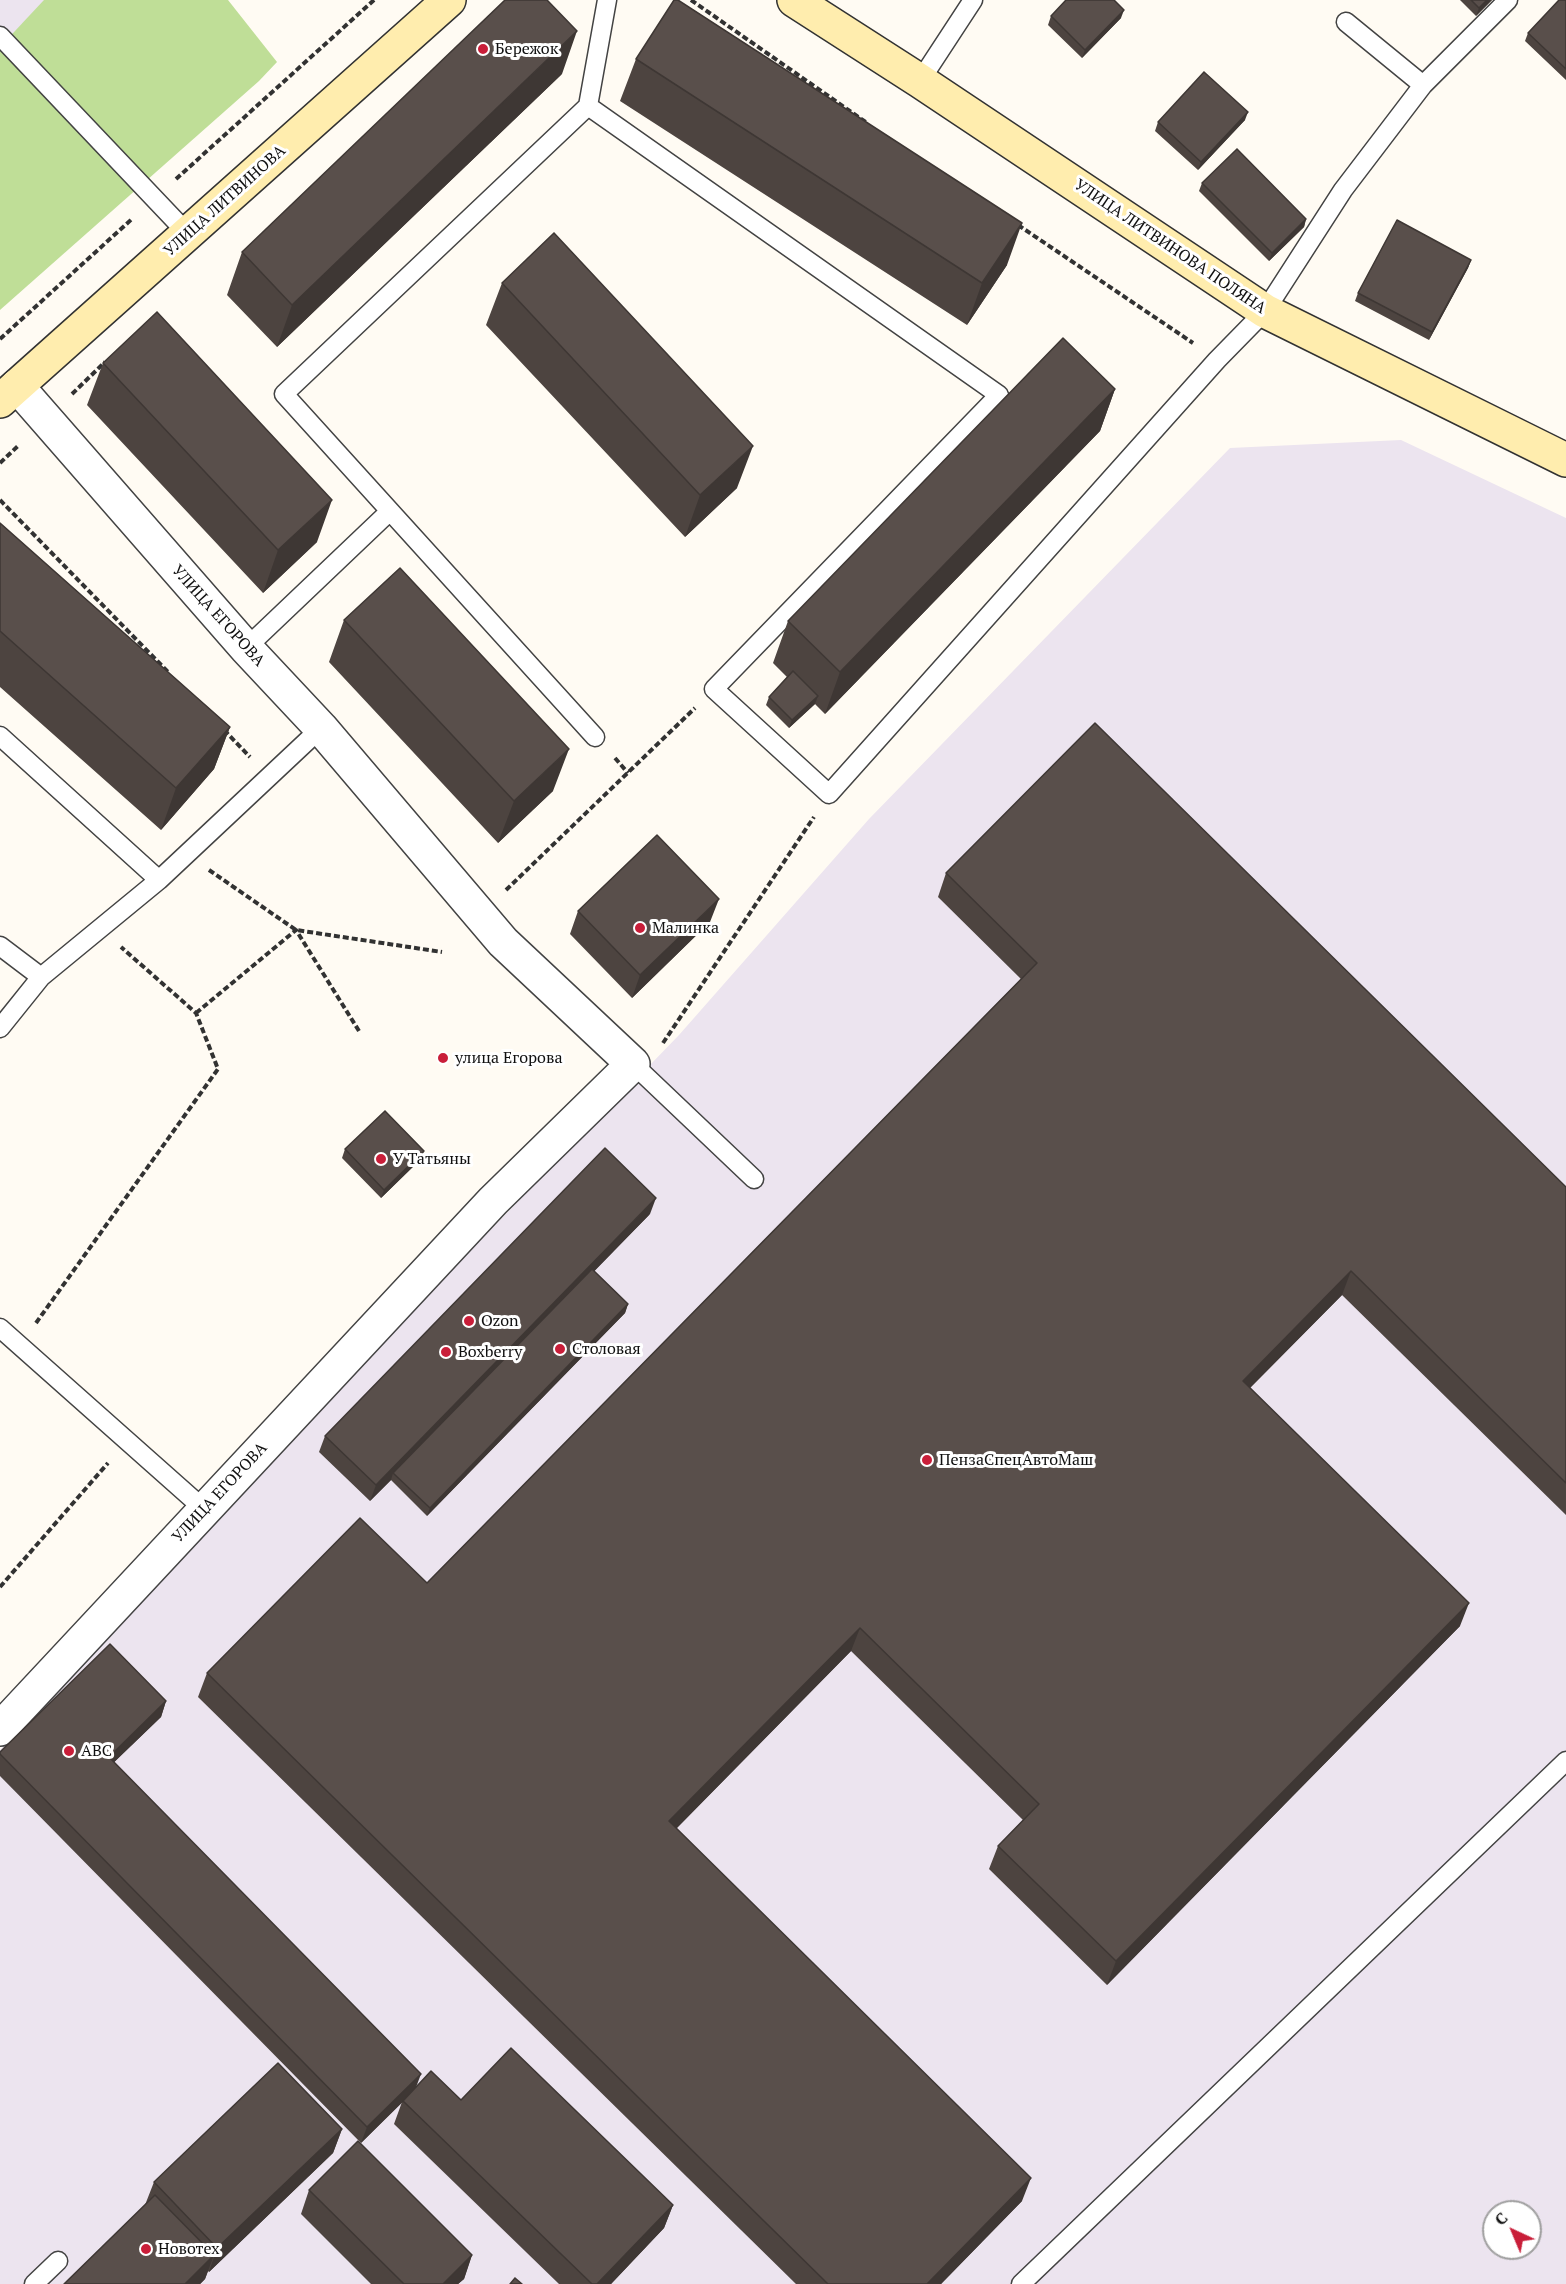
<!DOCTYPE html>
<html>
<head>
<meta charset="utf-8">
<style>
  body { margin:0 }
  #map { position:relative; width:1566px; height:2284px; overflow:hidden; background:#fffbf3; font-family:"PT Serif",serif }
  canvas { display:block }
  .north { position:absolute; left:1482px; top:2200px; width:60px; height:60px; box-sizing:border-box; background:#fff; border:2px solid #9f9f9f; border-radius:50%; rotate:316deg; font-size:16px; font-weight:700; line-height:24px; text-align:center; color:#101010 }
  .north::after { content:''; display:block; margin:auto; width:21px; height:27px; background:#c91e39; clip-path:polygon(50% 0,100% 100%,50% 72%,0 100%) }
</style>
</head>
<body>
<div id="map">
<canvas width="1566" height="2284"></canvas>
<div class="north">С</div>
</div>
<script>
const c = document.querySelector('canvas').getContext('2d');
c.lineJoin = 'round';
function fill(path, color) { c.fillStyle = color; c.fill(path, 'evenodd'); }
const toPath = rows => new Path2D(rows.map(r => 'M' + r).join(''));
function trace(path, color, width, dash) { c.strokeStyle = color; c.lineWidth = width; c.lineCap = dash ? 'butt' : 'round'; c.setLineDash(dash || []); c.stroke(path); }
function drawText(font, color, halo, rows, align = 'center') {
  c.font = font + ' "PT Serif",serif'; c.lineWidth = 6; c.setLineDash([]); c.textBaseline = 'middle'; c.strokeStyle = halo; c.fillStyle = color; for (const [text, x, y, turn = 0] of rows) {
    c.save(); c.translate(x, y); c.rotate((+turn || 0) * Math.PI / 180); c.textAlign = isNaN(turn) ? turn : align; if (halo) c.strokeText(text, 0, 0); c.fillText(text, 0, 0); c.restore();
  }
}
fill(toPath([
  [0,0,53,0,0,57],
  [1401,440,1566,518,1566,2284,0,2284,0,1750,228,1501,679,1035,869,819,1230,448],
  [1494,2212,1530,2212,1530,2248,1494,2248]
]), '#ece4ef');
fill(toPath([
  [44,0,228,0,277,62,259,81,0,310,0,47]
]), '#bfde97');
const service = toPath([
  [1346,22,1423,85],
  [0,36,188,234],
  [920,81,973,0],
  [588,106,999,395,714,689,829,794,1217,360,1265,311,1343,190,1423,85,1508,0],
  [390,511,595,737],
  [246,648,390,511,284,394,588,106,607,0],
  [0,736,159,880,41,977,0,946],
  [159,880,321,728],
  [0,1028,41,977],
  [633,1064,754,1179],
  [0,1328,205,1510],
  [34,2284,58,2261],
  [1021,2284,1566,1761]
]);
const minor = toPath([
  [0,1729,493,1201,633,1064,503,942,321,728,246,648,17,386]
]);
const secondary = toPath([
  [794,0,920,81,1265,311,1566,460],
  [0,401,449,0]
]);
trace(service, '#434343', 21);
trace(minor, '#434343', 36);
trace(secondary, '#323232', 36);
trace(toPath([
  [691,0,867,123],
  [176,179,374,0],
  [1018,225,1193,343],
  [0,339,133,218],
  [72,394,105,362],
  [0,463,19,445],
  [0,500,169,673],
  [224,730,250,757],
  [615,758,628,773],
  [209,870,296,930,442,952],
  [506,890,695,708],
  [196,1013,296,930,359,1031],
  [663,1043,814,817],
  [36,1323,218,1069,196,1013,121,947],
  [0,1587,108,1463]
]), '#323232', 4, [6, 3]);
trace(service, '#fff', 18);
trace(minor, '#fff', 33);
trace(secondary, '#ffedae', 33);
fill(toPath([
  [1460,0,1492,0,1476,16],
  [1566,0,1566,80,1525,41,1528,33],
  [1051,16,1121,18,1082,58,1048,25],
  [636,59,1007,265,967,325,620,101],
  [562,74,277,347,227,295,242,252],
  [1245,120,1198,170,1155,131,1158,122],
  [1202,183,1306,219,1304,227,1269,261,1199,191],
  [1471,260,1468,268,1429,340,1355,301,1358,293],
  [502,283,737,488,685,537,486,325],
  [103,363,317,542,263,593,87,405],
  [1115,389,1100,431,825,714,815,704,789,728,766,705,769,697,787,677,773,663,788,621],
  [0,523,230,727,214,769,161,830,0,687],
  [344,620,553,791,498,843,329,662],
  [946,873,1566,1187,1566,1515,1342,1295,1250,1388,1460,1626,1107,1985,989,1869,998,1846,1023,1820,851,1651,676,1829,1022,2201,941,2284,796,2284,198,1697,207,1673,427,1583,1021,979,938,897],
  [578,911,710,922,632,998,570,934],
  [345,1149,421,1159,381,1198,342,1158],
  [650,1214,594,1271,628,1304,625,1313,427,1516,391,1480,370,1501,319,1452,325,1436],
  [166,1701,161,1717,114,1762,416,2087,461,2100,673,2205,664,2228,611,2284,559,2284,394,2124,402,2102,361,2143,0,1776,0,1752],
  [342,2129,333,2153,209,2272,208,2271,205,2279,200,2284,64,2284,145,2205,154,2182],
  [309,2190,472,2255,464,2279,458,2284,371,2284,301,2214]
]), '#4d4440');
fill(toPath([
  [1487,0,1492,0,1476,16,1479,8],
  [1124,10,1121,18,1082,58,1085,50],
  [577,31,562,74,277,347,292,305],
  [1248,112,1245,120,1198,170,1201,162],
  [1306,219,1304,227,1269,261,1272,253],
  [1022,223,1007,265,967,325,982,283],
  [1471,260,1468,268,1429,340,1432,332],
  [1115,389,1100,431,825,714,840,672],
  [753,446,737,488,685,537,700,495],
  [332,500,317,542,263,593,278,550],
  [818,696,815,704,789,728,792,720],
  [230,727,214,769,161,830,176,788],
  [569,749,553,791,498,843,514,801],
  [719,899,710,922,632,998,640,975],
  [424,1151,421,1159,381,1198,384,1190],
  [656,1198,650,1214,396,1475,393,1473,391,1480,370,1501,376,1485],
  [1351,1271,1342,1295,1234,1404,1243,1381],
  [628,1304,625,1313,427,1516,430,1508],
  [1469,1603,1460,1626,1107,1985,1116,1961],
  [860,1628,851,1651,660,1845,669,1821],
  [166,1701,161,1717,103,1773,109,1757],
  [421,2074,415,2090,361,2143,367,2127],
  [342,2129,333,2153,209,2272,217,2248],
  [1031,2178,1022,2201,941,2284,927,2284],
  [673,2205,664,2228,611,2284,597,2284],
  [214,2255,205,2279,200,2284,185,2284],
  [472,2255,464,2279,458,2284,443,2284]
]), '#3e3734');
const building = toPath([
  [505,0,547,0,577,31,292,305,242,252,505,0],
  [674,0,678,0,1022,223,982,283,636,59,674,0],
  [1066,0,1114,0,1124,10,1085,50,1051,16,1066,0],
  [1471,0,1487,0,1479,8,1471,0],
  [1559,0,1566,0,1566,69,1528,33,1559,0],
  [1204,72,1248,112,1201,162,1158,122,1204,72],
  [1237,149,1306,219,1272,253,1202,183,1237,149],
  [1397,220,1471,260,1432,332,1358,293,1397,220],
  [554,233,753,446,700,495,502,283,554,233],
  [157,312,332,500,278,550,103,363,157,312],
  [1063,338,1115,389,840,672,788,621,1063,338],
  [0,523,230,727,176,788,0,631,0,523],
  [400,568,569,749,514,801,344,620,400,568],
  [793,671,818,696,792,720,769,697,793,671],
  [1095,723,1566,1187,1566,1483,1351,1271,1243,1381,1469,1603,1116,1961,998,1846,1039,1804,860,1628,669,1821,1031,2178,927,2284,828,2284,207,1673,360,1518,427,1583,1037,963,946,873,1095,723],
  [657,835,719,899,640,975,578,911,657,835],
  [385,1111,424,1151,384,1190,345,1149,385,1111],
  [605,1148,656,1198,376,1485,325,1436,605,1148],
  [592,1269,628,1304,430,1508,393,1473,592,1269],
  [110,1644,166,1701,109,1757,421,2074,367,2127,0,1754,0,1752,110,1644],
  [511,2048,673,2205,597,2284,592,2284,403,2101,431,2071,461,2100,511,2048],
  [278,2063,342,2129,217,2248,154,2182,278,2063],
  [358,2141,472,2255,443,2284,404,2284,309,2190,358,2141],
  [155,2195,214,2255,185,2284,64,2284,155,2195],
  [515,2278,522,2284,510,2284,515,2278]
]);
fill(building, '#594f4b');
trace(building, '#3e3734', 1.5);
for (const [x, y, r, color] of [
  [483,49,6,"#c91e39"],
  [640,928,6,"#c91e39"],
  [443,1058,6,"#c91e39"],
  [381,1159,6,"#c91e39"],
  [469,1321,6,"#c91e39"],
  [560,1349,6,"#c91e39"],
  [446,1352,6,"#c91e39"],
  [927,1460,6,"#c91e39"],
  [69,1751,6,"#c91e39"],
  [146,2249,6,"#c91e39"]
]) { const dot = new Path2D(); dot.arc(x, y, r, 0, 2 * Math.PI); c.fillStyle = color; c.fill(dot); trace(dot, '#fff', 2); }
drawText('16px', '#101010', '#fff', [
  ["Бережок",495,49],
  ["Малинка",652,928],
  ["улица Егорова",455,1058],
  ["У Татьяны",393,1159],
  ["Ozon",481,1321],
  ["Столовая",572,1349],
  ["Boxberry",458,1352],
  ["ПензаСпецАвтоМаш",939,1460],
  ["ABC",81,1751],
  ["Новотех",158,2249]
], 'left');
drawText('16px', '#101010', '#fff', [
  ["УЛИЦА ЛИТВИНОВА",225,201,-42],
  ["УЛИЦА ЛИТВИНОВА ПОЛЯНА",1170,247,34],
  ["УЛИЦА ЕГОРОВА",218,616,48],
  ["УЛИЦА ЕГОРОВА",220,1493,-47]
]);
</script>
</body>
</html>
